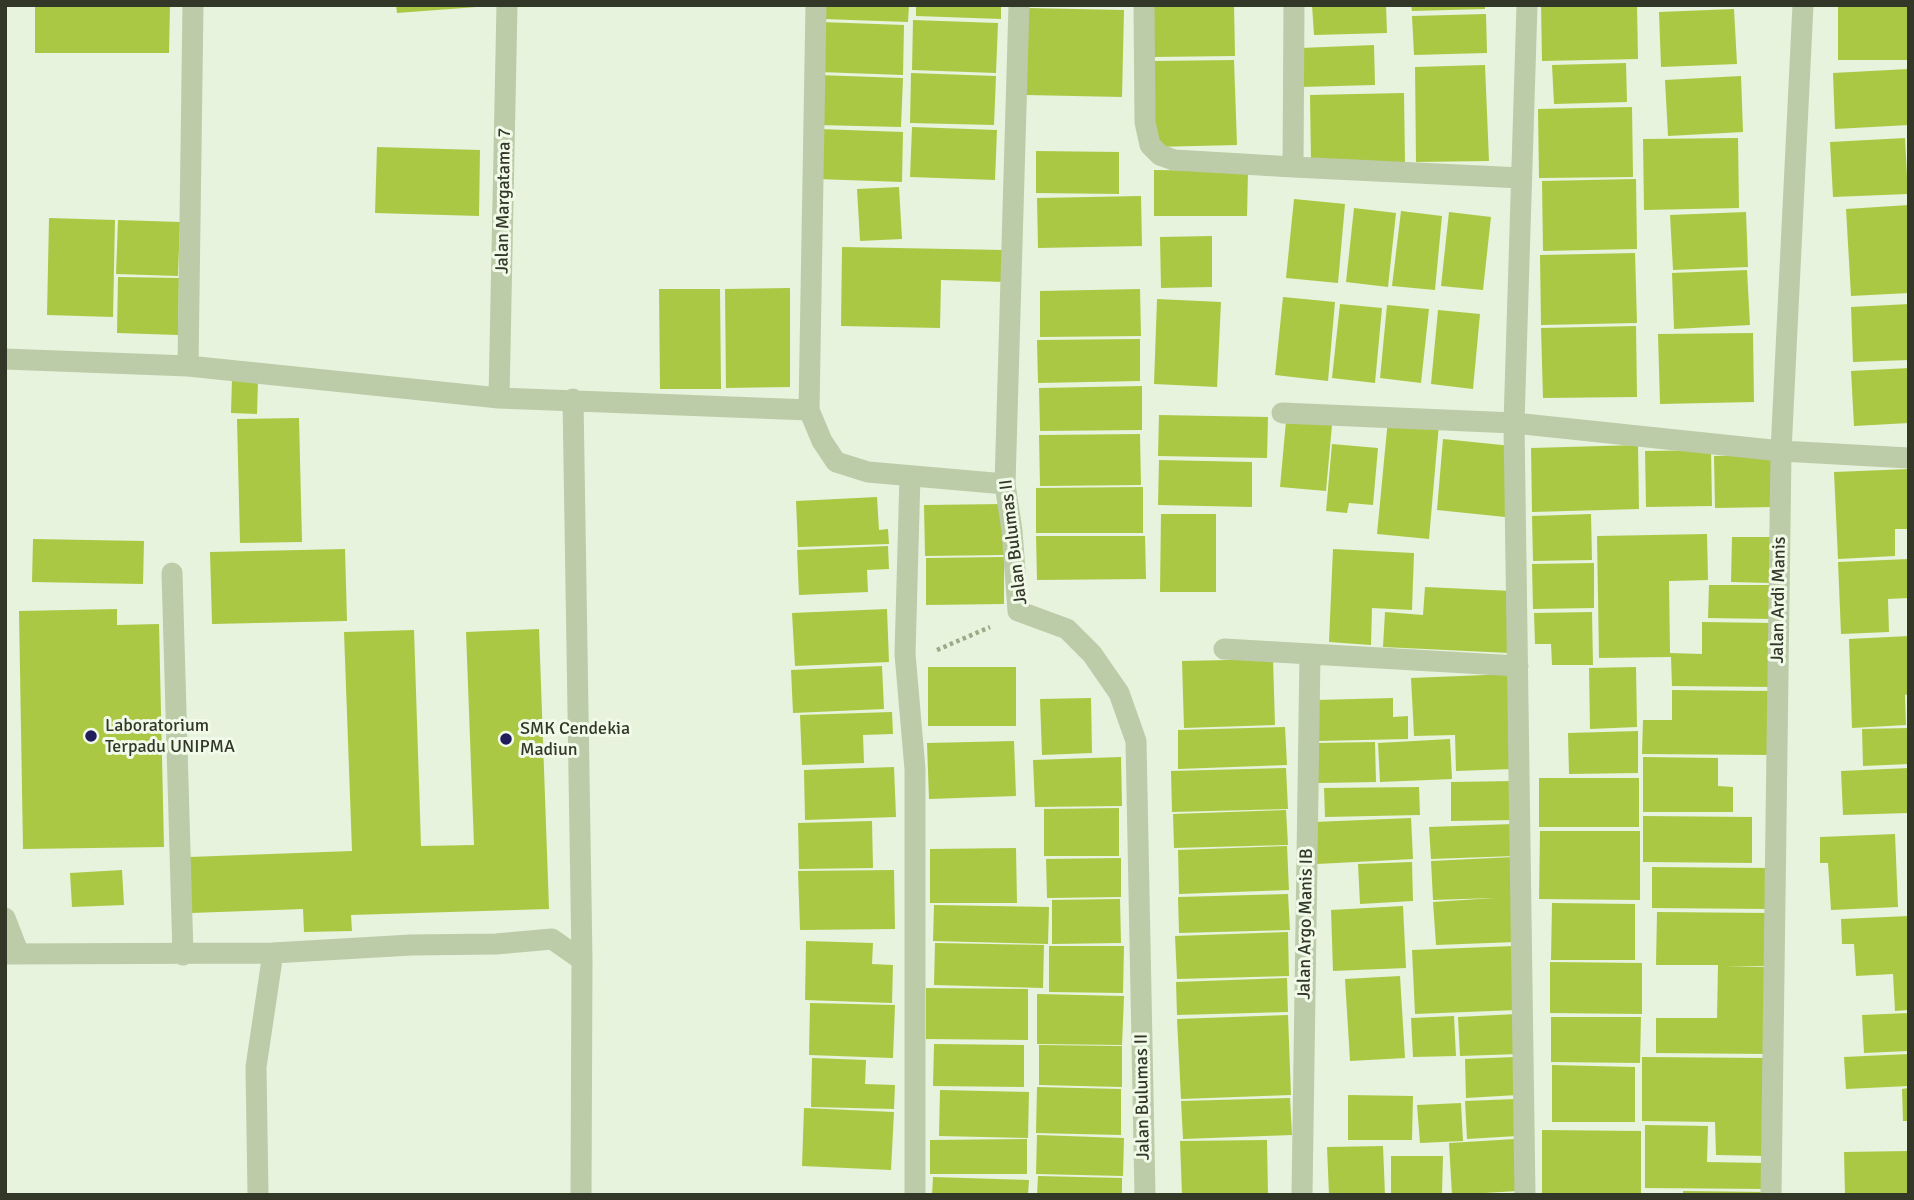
<!DOCTYPE html>
<html>
<head>
<meta charset="utf-8">
<style>
  body { margin:0 }
  #map { position:relative; width:1914px; height:1200px; overflow:hidden; background:#e7f3dc; font-family:Signika,sans-serif }
  canvas { display:block }
  .frame { position:absolute; inset:0; border:7px solid #333728; pointer-events:none }
</style>
</head>
<body>
<div id="map">
<canvas width="1914" height="1200"></canvas>
<div class="frame"></div>
</div>
<script>
const c = document.querySelector('canvas').getContext('2d');
c.lineJoin = 'round';
function fill(path, color) { c.fillStyle = color; c.fill(path, 'evenodd'); }
const toPath = rows => new Path2D(rows.map(r => 'M' + r).join(''));
function trace(path, color, width, dash) { c.strokeStyle = color; c.lineWidth = width; c.lineCap = dash ? 'butt' : 'round'; c.setLineDash(dash || []); c.stroke(path); }
function drawText(font, color, halo, rows, align = 'center') {
  c.font = font + ' Signika,sans-serif'; c.lineWidth = 6; c.setLineDash([]); c.textBaseline = 'middle'; c.strokeStyle = halo; c.fillStyle = color; for (const [text, x, y, turn = 0] of rows) {
    c.save(); c.translate(x, y); c.rotate((+turn || 0) * Math.PI / 180); c.textAlign = isNaN(turn) ? turn : align; if (halo) c.strokeText(text, 0, 0); c.fillText(text, 0, 0); c.restore();
  }
}
fill(toPath([
  [35,5,170,5,169,53,35,53],
  [396,5,476,5,477,7,397,13],
  [824,5,909,5,908,22,823,19],
  [916,5,1001,5,1001,19,916,16],
  [1152,5,1234,5,1235,56,1153,57],
  [1312,5,1386,5,1387,33,1314,35],
  [1411,5,1485,5,1485,9,1412,11],
  [1541,5,1637,5,1638,59,1542,61],
  [1838,5,1909,5,1909,60,1838,60],
  [1027,8,1124,10,1122,97,1026,95],
  [1734,9,1737,64,1661,67,1659,12],
  [1486,14,1487,53,1414,55,1412,16],
  [913,20,998,23,996,73,912,70],
  [820,22,904,25,903,75,819,72],
  [1374,45,1375,85,1301,87,1300,48],
  [1234,60,1237,145,1155,147,1153,61],
  [1626,63,1627,102,1554,104,1552,65],
  [1485,65,1489,161,1416,162,1415,67],
  [1908,69,1909,125,1835,129,1833,73],
  [911,73,996,76,994,125,910,123],
  [818,75,903,78,901,127,817,125],
  [1741,76,1743,132,1668,136,1665,80],
  [1404,93,1405,163,1311,164,1310,95],
  [1632,107,1633,177,1539,178,1538,109],
  [912,127,997,130,995,180,910,177],
  [819,129,903,132,902,182,817,179],
  [1738,138,1739,208,1644,210,1643,139],
  [1905,138,1908,194,1833,197,1830,142],
  [377,147,480,150,479,216,375,213],
  [1036,151,1119,152,1119,194,1036,193],
  [1154,170,1248,171,1247,216,1154,216],
  [1636,179,1637,249,1543,251,1542,181],
  [899,187,902,239,860,241,857,189],
  [1141,196,1142,246,1038,248,1037,198],
  [1294,199,1345,204,1338,283,1286,278],
  [1909,205,1909,293,1851,296,1846,209],
  [1354,208,1396,213,1388,287,1346,282],
  [1401,211,1442,216,1435,290,1392,286],
  [1449,212,1491,217,1483,290,1441,286],
  [1746,212,1748,267,1673,270,1670,215],
  [49,218,115,220,113,317,47,315],
  [118,220,180,222,178,276,116,274],
  [1212,236,1212,287,1161,288,1160,237],
  [842,247,1005,250,1004,282,941,280,940,328,841,326],
  [1635,253,1637,323,1541,325,1540,255],
  [1747,270,1750,325,1674,329,1672,273],
  [118,277,179,278,178,335,117,333],
  [790,288,790,387,726,388,725,289],
  [659,289,720,289,721,389,660,389],
  [1140,289,1141,336,1040,337,1040,291],
  [1283,297,1335,302,1328,381,1275,375],
  [1157,299,1221,302,1217,387,1154,384],
  [1340,304,1382,308,1375,383,1332,378],
  [1909,304,1909,360,1853,362,1851,307],
  [1387,305,1429,309,1421,383,1380,378],
  [1438,310,1480,314,1473,389,1431,384],
  [1636,326,1637,397,1543,398,1541,328],
  [1753,333,1754,402,1660,404,1658,334],
  [1140,339,1140,381,1038,383,1037,340],
  [1909,368,1909,423,1854,426,1851,371],
  [232,379,258,380,257,414,231,413],
  [1142,386,1142,430,1040,431,1039,388],
  [1159,415,1268,417,1267,458,1158,456],
  [299,418,302,542,240,543,237,419],
  [1388,419,1439,424,1429,539,1377,534],
  [1286,421,1332,425,1326,491,1280,487],
  [1140,434,1141,485,1040,486,1039,435],
  [1443,439,1512,446,1505,517,1437,510],
  [1332,444,1378,448,1373,505,1349,503,1347,513,1326,511],
  [1638,445,1639,509,1532,512,1531,448],
  [1711,450,1712,506,1646,507,1645,451],
  [1774,455,1775,507,1715,508,1714,456],
  [1159,460,1252,462,1252,507,1158,505],
  [1909,469,1909,529,1895,529,1895,556,1838,559,1834,472],
  [1143,487,1143,533,1036,533,1036,488],
  [877,497,879,530,888,529,889,544,798,547,796,501],
  [1004,504,1004,555,925,556,924,505],
  [1161,514,1216,514,1216,592,1160,592],
  [1591,514,1592,560,1533,561,1532,516],
  [1707,534,1708,580,1669,581,1670,653,1702,654,1702,622,1773,623,1773,687,1672,686,1671,657,1599,658,1597,536],
  [1036,536,1145,536,1146,579,1037,580],
  [1732,537,1772,537,1771,583,1731,582],
  [33,539,144,541,143,584,32,582],
  [888,546,889,569,867,570,868,592,799,595,797,550],
  [345,549,347,621,212,624,210,552],
  [1333,549,1414,553,1412,610,1372,608,1371,645,1329,642],
  [1004,557,1004,604,926,605,926,558],
  [1909,559,1909,598,1888,599,1889,632,1841,634,1838,562],
  [1594,563,1594,608,1533,609,1532,564],
  [1709,585,1773,585,1772,619,1708,618],
  [1425,587,1512,591,1509,653,1383,647,1385,612,1423,615],
  [117,609,117,625,159,624,164,847,23,849,19,611],
  [887,609,889,662,795,666,792,613],
  [1592,612,1593,665,1552,665,1551,644,1535,644,1534,613],
  [539,629,549,909,351,915,352,931,304,932,303,909,191,913,189,857,352,851,344,632,414,630,421,846,474,845,466,632],
  [1909,636,1909,694,1905,695,1906,725,1852,728,1849,639],
  [1273,659,1275,725,1184,728,1182,661],
  [882,666,884,709,793,713,791,670],
  [928,667,1016,667,1016,726,928,726],
  [1636,667,1637,727,1590,729,1589,668],
  [1509,674,1513,769,1456,771,1455,735,1414,736,1411,678],
  [1672,690,1771,691,1771,755,1642,754,1643,720,1672,720],
  [1091,698,1092,753,1042,755,1040,699],
  [1393,698,1393,717,1408,716,1408,739,1318,741,1316,700],
  [892,712,893,734,863,735,864,763,802,765,800,715],
  [1285,727,1287,765,1178,769,1178,730],
  [1909,728,1909,764,1863,766,1862,729],
  [1638,731,1638,773,1569,774,1568,733],
  [1450,739,1452,779,1380,782,1378,743],
  [1014,741,1016,796,929,799,927,743],
  [1375,742,1376,782,1318,783,1317,743],
  [1121,757,1122,806,1035,807,1033,760],
  [1643,757,1718,758,1718,786,1733,787,1733,812,1643,812],
  [894,767,896,817,805,820,804,770],
  [1286,768,1288,809,1172,812,1171,771],
  [1909,768,1909,813,1843,815,1841,771],
  [1539,778,1639,778,1639,827,1539,827],
  [1515,781,1515,820,1451,821,1451,782],
  [1419,787,1420,815,1325,817,1324,788],
  [1119,808,1119,856,1044,856,1044,809],
  [1286,810,1288,845,1174,848,1173,814],
  [1643,816,1752,817,1752,863,1643,862],
  [1411,818,1413,859,1317,864,1314,822],
  [872,821,873,868,799,869,798,823],
  [1513,824,1515,856,1431,859,1429,827],
  [1540,831,1640,831,1640,900,1539,899],
  [1895,834,1898,907,1831,910,1828,863,1820,863,1820,837],
  [1287,846,1289,890,1179,894,1178,850],
  [1016,848,1017,903,930,903,930,849],
  [1513,857,1516,942,1436,945,1433,902,1494,898,1433,900,1431,861],
  [1121,858,1121,897,1047,898,1046,859],
  [1412,862,1413,901,1360,904,1358,864],
  [1652,867,1769,868,1769,909,1652,908],
  [122,870,124,905,72,907,70,873],
  [894,870,895,929,800,930,798,871],
  [1288,894,1290,930,1179,933,1178,897],
  [1120,899,1121,943,1052,944,1052,900],
  [1552,903,1635,904,1635,960,1551,960],
  [934,905,1049,907,1048,944,933,941],
  [1403,906,1406,968,1333,971,1331,910],
  [1657,912,1770,913,1770,966,1724,966,1767,967,1767,1054,1656,1053,1656,1018,1717,1018,1718,965,1656,965],
  [1909,916,1909,1010,1895,1011,1893,974,1856,976,1854,944,1842,944,1841,919],
  [1288,932,1289,976,1177,979,1175,936],
  [806,941,873,943,872,964,893,965,892,1003,805,1000],
  [935,943,1044,945,1043,988,934,985],
  [1049,946,1124,946,1123,993,1049,992],
  [1514,946,1517,1010,1415,1014,1412,950],
  [1550,962,1642,963,1642,1014,1550,1013],
  [1400,976,1405,1058,1350,1061,1345,979],
  [1287,978,1288,1012,1177,1015,1176,982],
  [926,988,1028,989,1028,1040,926,1039],
  [1037,994,1124,996,1122,1045,1037,1044],
  [810,1003,895,1005,893,1058,809,1055],
  [1909,1013,1909,1051,1864,1053,1862,1015],
  [1517,1014,1519,1054,1460,1056,1458,1017],
  [1288,1015,1291,1095,1181,1099,1177,1019],
  [1454,1016,1456,1056,1413,1057,1411,1018],
  [1551,1017,1641,1017,1640,1063,1551,1062],
  [934,1044,1024,1045,1024,1087,933,1086],
  [1039,1045,1122,1046,1122,1087,1039,1085],
  [1909,1054,1909,1086,1846,1089,1844,1057],
  [1515,1057,1517,1095,1466,1098,1465,1059],
  [1642,1057,1767,1058,1767,1156,1716,1155,1715,1122,1642,1121],
  [812,1058,866,1060,865,1084,895,1085,894,1109,811,1107],
  [1552,1065,1635,1067,1635,1122,1552,1122],
  [1037,1087,1121,1089,1121,1135,1036,1133],
  [1909,1088,1909,1121,1903,1121,1902,1089],
  [940,1090,1029,1092,1028,1138,939,1136],
  [1348,1095,1413,1096,1412,1140,1348,1140],
  [1290,1098,1292,1135,1183,1139,1181,1101],
  [1516,1099,1517,1136,1467,1139,1465,1101],
  [1461,1103,1463,1141,1420,1143,1417,1105],
  [804,1108,894,1112,891,1170,802,1166],
  [1645,1125,1708,1126,1707,1162,1765,1163,1765,1189,1645,1188],
  [1542,1130,1641,1131,1641,1195,1542,1195],
  [1037,1135,1124,1138,1123,1176,1036,1174],
  [1027,1139,1027,1174,930,1174,930,1140],
  [1515,1139,1518,1191,1452,1195,1449,1143],
  [1267,1140,1268,1195,1182,1195,1180,1141],
  [1383,1146,1385,1195,1329,1195,1327,1147],
  [1909,1151,1909,1195,1845,1195,1844,1152],
  [1391,1156,1443,1156,1442,1195,1391,1195],
  [1038,1176,1122,1178,1122,1195,1037,1195],
  [933,1177,1029,1180,1028,1195,932,1195],
  [1683,1191,1766,1192,1765,1195,1683,1195]
]), '#abc845');
trace(toPath([
  [937,650,990,627]
]), '#9caa87', 4.5, [3.5, 3.5]);
trace(toPath([
  [816,5,809,410,822,441,836,462,868,472,1005,484],
  [1019,5,1005,484,1012,531,1018,611,1067,629,1092,654,1119,693,1136,741,1145,1195],
  [1144,5,1145,122,1150,145,1160,155,1174,160,1293,167,1521,178],
  [1293,167,1294,5],
  [5,359,188,366,499,398,809,410],
  [188,366,193,5],
  [499,398,507,5],
  [573,399,582,960,581,1195],
  [1282,413,1514,423,1781,451,1909,458],
  [910,476,905,654,915,769,915,1195],
  [172,573,183,955],
  [1224,649,1518,666],
  [5,918,19,954],
  [5,954,273,953],
  [258,1195,256,1067,273,953,411,945,496,944,552,939,582,960],
  [1302,1195,1310,654],
  [1525,1195,1514,423,1527,5],
  [1771,1195,1781,451,1803,5]
]), '#bccba8', 21);
for (const [x, y, r, color] of [
  [91,736,7,"#201d5a"],
  [506,739,7,"#201d5a"]
]) { const dot = new Path2D(); dot.arc(x, y, r, 0, 2 * Math.PI); c.fillStyle = color; c.fill(dot); trace(dot, '#f1fae9', 2.5); }
drawText('18px', '#333728', '#f1fae9', [
  ["Jalan Margatama 7",504,201,-89],
  ["Jalan Bulumas II",1014,542,-97],
  ["Jalan Ardi Manis",1779,600,-89],
  ["Jalan Argo Manis IB",1306,924,-89],
  ["Jalan Bulumas II",1143,1097,-91]
]);
drawText('18px', '#333728', '#f1fae9', [
  ["Laboratorium",105,726],
  ["Terpadu UNIPMA",105,747],
  ["SMK Cendekia",520,729],
  ["Madiun",520,750]
], 'left');
</script>
</body>
</html>
